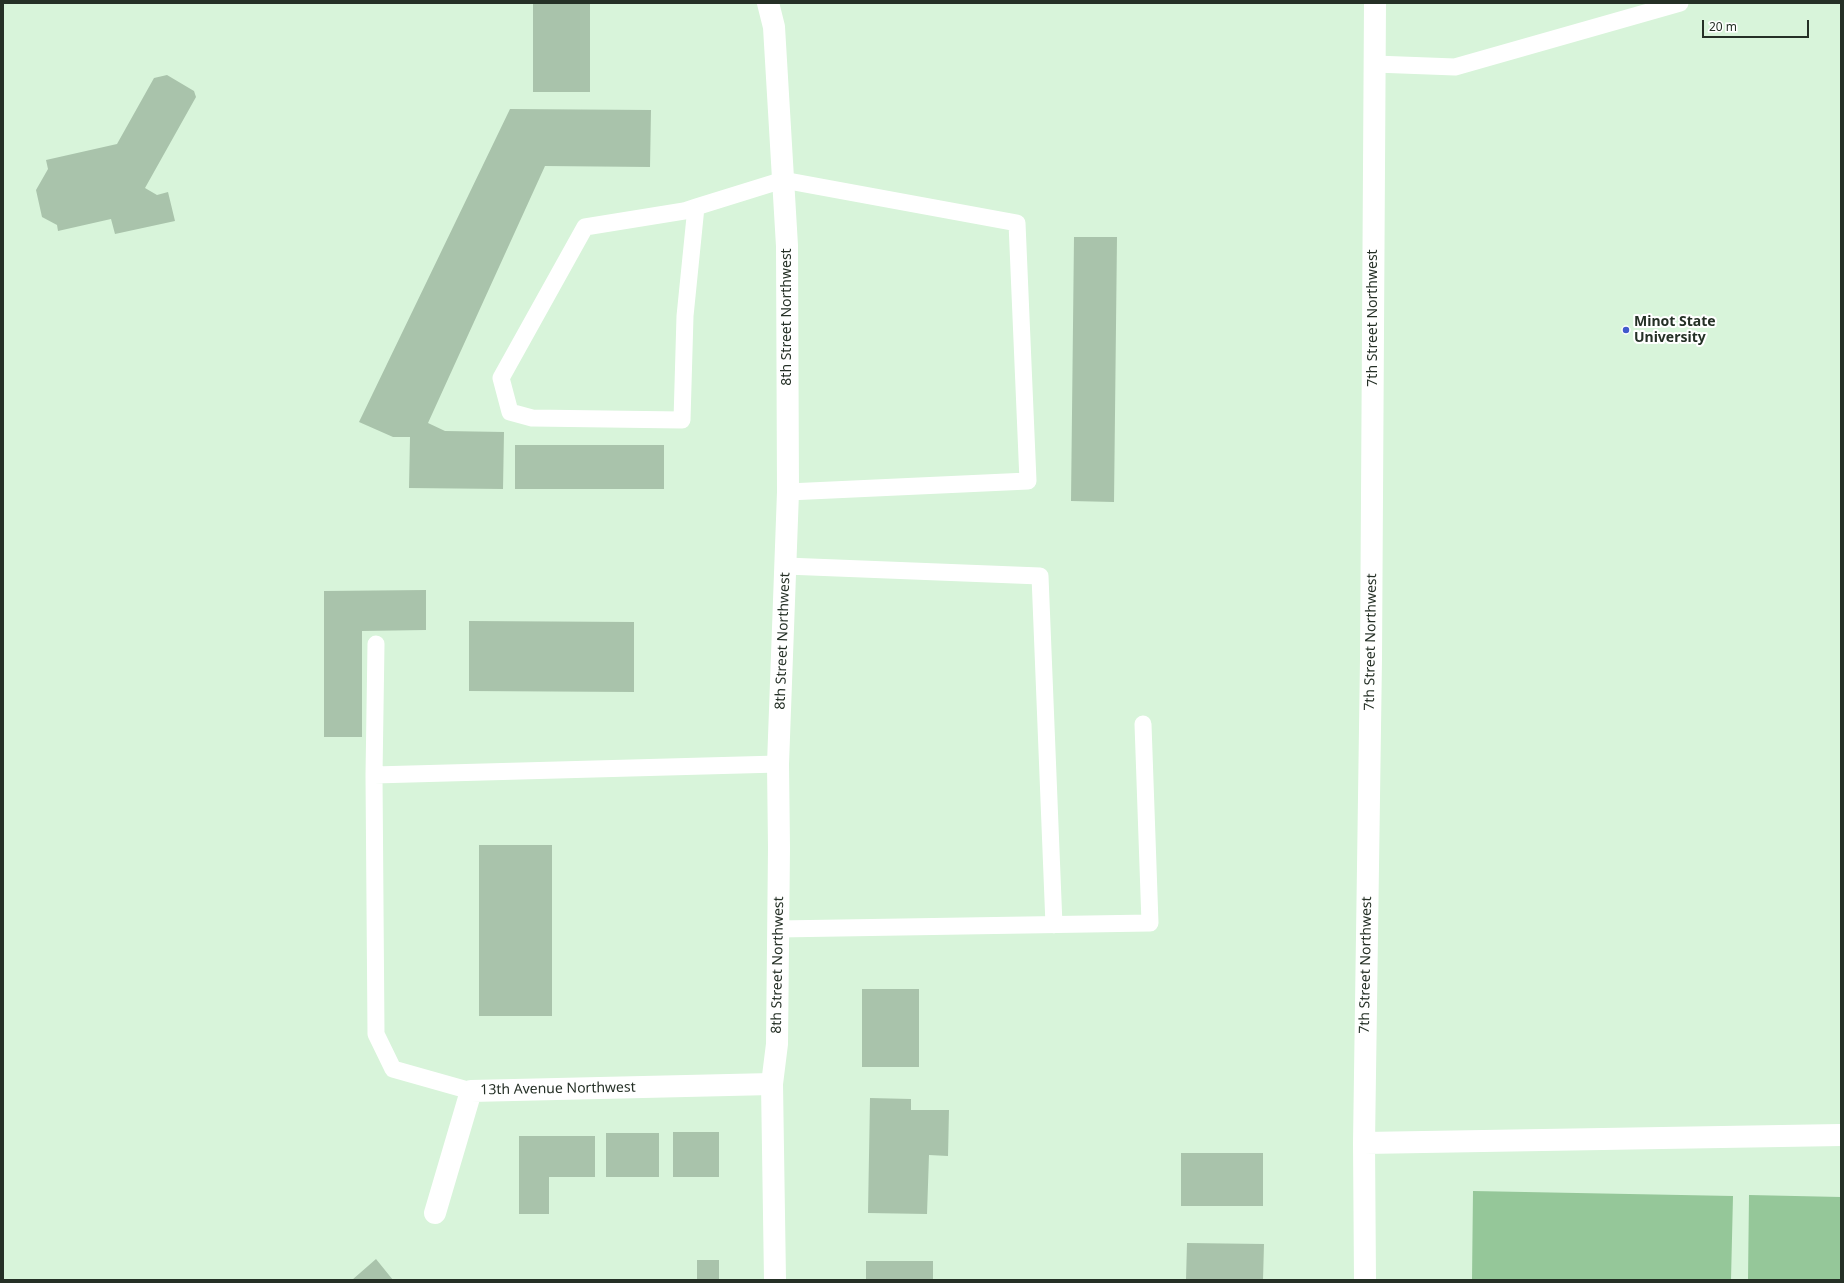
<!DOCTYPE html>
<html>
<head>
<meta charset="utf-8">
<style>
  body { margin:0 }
  #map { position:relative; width:1844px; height:1283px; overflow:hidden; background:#d8f4da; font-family:"Noto Sans",sans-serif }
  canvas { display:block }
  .frame { position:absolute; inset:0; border:4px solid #253026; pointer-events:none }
  .scale { position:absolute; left:1702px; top:20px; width:107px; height:18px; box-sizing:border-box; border:2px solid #253026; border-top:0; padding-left:5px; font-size:12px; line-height:14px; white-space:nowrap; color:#253026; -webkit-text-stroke:3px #fff; paint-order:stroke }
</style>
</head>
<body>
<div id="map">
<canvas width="1844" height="1283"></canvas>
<div class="frame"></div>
<div class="scale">20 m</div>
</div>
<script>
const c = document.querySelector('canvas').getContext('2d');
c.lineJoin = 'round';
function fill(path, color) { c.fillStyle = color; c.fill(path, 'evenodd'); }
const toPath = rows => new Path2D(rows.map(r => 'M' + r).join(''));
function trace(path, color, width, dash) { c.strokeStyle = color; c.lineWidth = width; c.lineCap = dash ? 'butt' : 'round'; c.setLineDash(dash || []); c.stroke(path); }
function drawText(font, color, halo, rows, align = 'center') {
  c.font = font + ' "Noto Sans",sans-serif'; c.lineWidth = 4; c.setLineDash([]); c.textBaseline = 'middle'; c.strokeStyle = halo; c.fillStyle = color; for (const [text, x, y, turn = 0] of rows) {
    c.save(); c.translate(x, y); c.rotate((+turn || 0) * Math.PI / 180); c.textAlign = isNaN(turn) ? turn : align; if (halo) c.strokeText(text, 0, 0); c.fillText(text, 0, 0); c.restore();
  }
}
fill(toPath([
  [1473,1191,1733,1196,1731,1280,1472,1280],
  [1749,1195,1841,1197,1841,1280,1748,1280]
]), '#95c799');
fill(toPath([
  [533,3,590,3,590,92,533,92],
  [167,75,194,91,196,97,145,188,157,195,168,192,175,221,115,234,111,219,58,231,57,225,42,217,36,190,48,169,46,160,117,144,154,78],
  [510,109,651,110,650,167,545,166,428,423,445,431,504,432,503,489,409,488,410,437,393,437,359,422],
  [1074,237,1117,237,1114,502,1071,501],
  [515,445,664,445,664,489,515,489],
  [426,590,426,630,362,631,362,737,324,737,324,591],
  [469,621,634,622,634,692,469,691],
  [479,845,552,845,552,1016,479,1016],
  [862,989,919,989,919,1067,862,1067],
  [870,1098,911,1099,911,1110,949,1110,948,1156,929,1155,927,1214,868,1213],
  [673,1132,719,1132,719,1177,673,1177],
  [606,1133,659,1133,659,1177,606,1177],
  [519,1136,595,1136,595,1177,549,1177,549,1214,519,1214],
  [1181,1153,1263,1153,1263,1206,1181,1206],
  [1187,1243,1264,1244,1263,1280,1186,1280],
  [376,1259,393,1280,352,1280],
  [697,1260,719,1260,719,1280,697,1280],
  [866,1261,933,1261,933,1280,866,1280]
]), '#a9c3ab');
trace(toPath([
  [1375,64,1455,67,1680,3],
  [696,207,685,316,682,420,532,418,510,412,501,378,585,227,684,211,696,207,783,180,1017,223,1028,481,788,492],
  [786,566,1040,576,1054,925],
  [374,775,376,644],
  [778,929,1150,923,1143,724],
  [471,1091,393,1069,376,1034,374,775,778,764]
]), '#fff', 17);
trace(toPath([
  [1364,1143,1841,1135],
  [435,1213,471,1091,772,1084],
  [1365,1280,1364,1143,1371,659,1375,3]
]), '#fff', 22);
trace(toPath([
  [768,3,774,27,787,246,788,492,778,764,779,848,777,1044,772,1084,775,1280]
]), '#fff', 22);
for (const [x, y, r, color] of [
  [1626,330,4,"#4159cc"]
]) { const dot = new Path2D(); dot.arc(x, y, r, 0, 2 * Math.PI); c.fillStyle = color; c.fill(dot); trace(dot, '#fff', 1.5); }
drawText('14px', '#253026', '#fff', [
  ["8th Street Northwest",787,317,-90],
  ["7th Street Northwest",1373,318,-90],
  ["8th Street Northwest",783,641,-88],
  ["7th Street Northwest",1371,642,-89],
  ["8th Street Northwest",778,965,-89],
  ["7th Street Northwest",1366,965,-89],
  ["13th Avenue Northwest",558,1089,-1]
]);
drawText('bold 14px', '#253026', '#fff', [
  ["Minot State",1634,322],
  ["University",1634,338]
], 'left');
</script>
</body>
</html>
